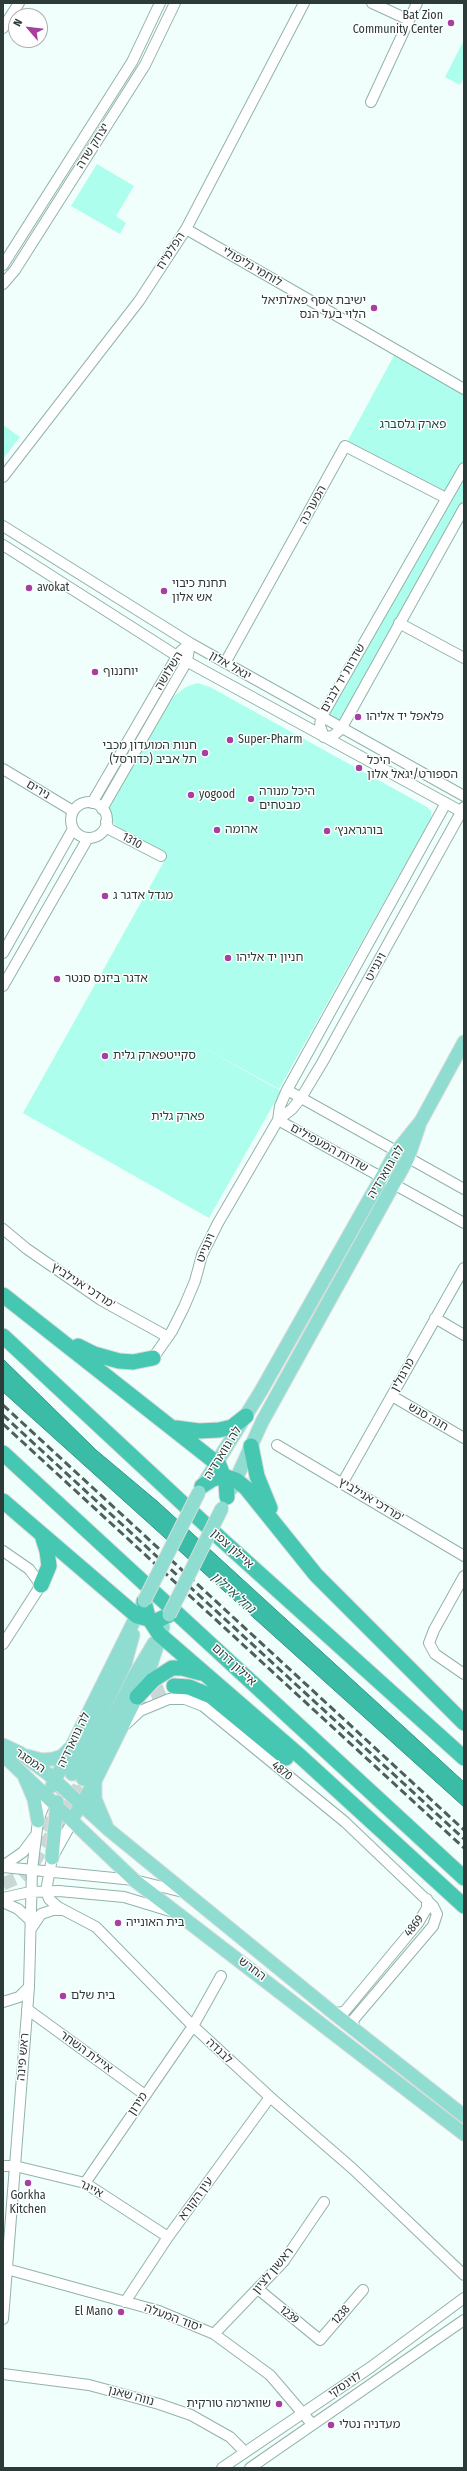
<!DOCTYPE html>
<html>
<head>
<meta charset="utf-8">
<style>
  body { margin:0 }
  #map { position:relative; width:467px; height:2471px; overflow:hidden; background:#f1fffc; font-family:"Fira Sans Condensed",sans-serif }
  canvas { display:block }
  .frame { position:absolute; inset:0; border:4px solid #2d3b38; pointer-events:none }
  .north { position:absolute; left:8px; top:8px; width:40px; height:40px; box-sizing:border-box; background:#fff; border:1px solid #abb1af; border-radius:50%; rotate:298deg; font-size:11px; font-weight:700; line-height:16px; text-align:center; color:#2d3b38 }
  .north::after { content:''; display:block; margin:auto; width:14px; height:18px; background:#a63fa2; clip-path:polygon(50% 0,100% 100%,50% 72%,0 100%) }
</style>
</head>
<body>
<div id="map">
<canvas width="467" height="2471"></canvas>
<div class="frame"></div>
<div class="north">N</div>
</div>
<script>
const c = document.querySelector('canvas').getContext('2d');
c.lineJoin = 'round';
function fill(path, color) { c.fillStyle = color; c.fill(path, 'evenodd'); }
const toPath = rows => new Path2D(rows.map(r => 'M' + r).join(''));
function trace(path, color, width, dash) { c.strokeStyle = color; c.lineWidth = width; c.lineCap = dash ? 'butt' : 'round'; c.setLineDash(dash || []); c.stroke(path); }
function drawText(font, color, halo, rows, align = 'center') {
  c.font = font + ' "Fira Sans Condensed","Noto Sans Hebrew",sans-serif'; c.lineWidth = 3; c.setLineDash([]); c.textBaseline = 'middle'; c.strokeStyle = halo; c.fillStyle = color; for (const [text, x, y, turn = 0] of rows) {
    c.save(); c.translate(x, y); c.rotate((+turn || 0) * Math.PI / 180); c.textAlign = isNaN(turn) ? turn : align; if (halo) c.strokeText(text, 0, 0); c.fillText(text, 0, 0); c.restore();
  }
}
fill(toPath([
  [464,40,464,77,460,85,445,77],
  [97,164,134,186,116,216,126,223,120,234,71,206],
  [397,350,464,389,464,462,443,496,345,446],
  [3,425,20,437,3,459],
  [464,473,464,504,341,722,326,714],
  [197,683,210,687,427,807,431,811,431,818,279,1089,186,1038,281,1091,209,1218,23,1113,167,856,116,826,110,818,110,807,157,721,174,696,186,687]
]), '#adfeec');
const water = toPath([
  [3,1359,96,1450,158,1502,464,1782,464,1807,3,1392,3,1359]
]);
fill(water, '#3bbca6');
trace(water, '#379585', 1);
trace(toPath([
  [32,1845,53,1813,72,1774],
  [3,1884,20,1877,31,1867,60,1821,83,1779]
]), '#cad8d5', 13, [13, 6]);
trace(toPath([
  [134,1711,149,1696,174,1686],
  [66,1811,84,1789]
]), '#cad8d5', 15, [15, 8]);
const minor = toPath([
  [372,3,409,20],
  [3,28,19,3],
  [371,102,417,3],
  [186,229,464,389],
  [3,265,132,62,160,3],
  [3,284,15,270,145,65,175,3],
  [464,468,321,718,320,726,324,737,333,736,341,729,464,508],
  [3,477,139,301,186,229,304,3],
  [3,526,190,643,464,796],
  [3,545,177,656,464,813],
  [399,623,464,658],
  [225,663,345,446,446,498],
  [3,769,73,811],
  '71 820a18 18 0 1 1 36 0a18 18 0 1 1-36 0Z',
  [92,803,179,653,190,643],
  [102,809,187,661,190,643],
  [106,822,109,829,161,856],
  [3,953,73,829],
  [3,986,88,838],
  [287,1090,464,1189],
  [278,1120,280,1106,287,1090,446,803],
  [278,1120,464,1223],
  [3,1229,27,1249,101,1300,168,1337],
  [435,1318,464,1335],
  [153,1358,172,1331,184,1307,195,1281,202,1255,218,1223,278,1120,292,1109,301,1098,322,1063,464,807],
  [392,1396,464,1438],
  [277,1445,464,1556],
  [343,1482,464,1268],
  [3,1551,29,1569,41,1585,3,1644],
  [464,1576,434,1630,429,1643,435,1654,464,1674],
  [126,1724,140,1711,169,1699,185,1699,203,1706,345,1822,433,1906,437,1914,433,1926,354,2019,353,2023,356,2031],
  [72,1822,52,1858,46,1891,49,1899,58,1907,96,1927,193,2026,270,2097,353,2169,464,2275],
  [3,1866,23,1852,35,1836],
  [3,1867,134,1880,183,1892],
  [3,1898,30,1892,59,1891,124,1897,170,1911],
  [3,1902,18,1909,30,1920],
  [31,1929,41,1914,53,1910,64,1910],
  [3,2002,19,1997,29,1987],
  [27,2009,145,2095],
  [331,2011,338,2013,345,2011,418,1923,427,1908,427,1899],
  [3,2166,15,2166,85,2183,168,2237],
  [85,2183,193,2026,221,1976],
  [3,2268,159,2311,214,2334,270,2375,312,2424],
  [258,2289,320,2340,363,2290],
  [125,2302,168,2237,270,2097],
  [3,2319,29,1987,32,1870,38,1821,47,1797],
  [214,2334,284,2261,324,2202],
  [3,2374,89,2385,159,2404,191,2415,230,2437,245,2452],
  [222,2468,371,2367,464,2298],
  [250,2468,464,2320]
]);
const major = toPath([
  [201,1488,261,1391,396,1152,421,1121,464,1042],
  [232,1488,262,1422,408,1158,419,1126],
  [3,1745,20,1753,48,1774,109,1830,331,2011,464,2116],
  [3,1755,134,1880,464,2134],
  [27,1756,42,1760,53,1759,62,1756,69,1749],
  [72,1774,125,1664,133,1635],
  [25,1778,34,1799,38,1821],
  [83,1779,135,1675,154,1643],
  [95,1781,95,1799,106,1825],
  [52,1786,141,1607],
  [76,1813,95,1781,148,1674,163,1627],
  [52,1858,57,1802]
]);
const highway = toPath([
  [3,1295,219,1465,226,1483,227,1497],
  [3,1336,222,1540,464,1758],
  [78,1346,94,1354,119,1361,133,1362,153,1358],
  [176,1428,199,1431,219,1430,232,1427,246,1416],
  [251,1446,257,1476,270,1508],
  [3,1453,464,1878],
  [202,1486,213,1479,224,1476,236,1480,246,1488,316,1575,464,1723],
  [3,1501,137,1616,156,1621,169,1615],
  [41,1585,49,1566,47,1551,42,1535],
  [144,1601,148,1617,159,1634,301,1757,464,1906],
  [174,1686,189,1687,211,1696,286,1758],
  [137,1697,153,1680,172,1668,182,1668,201,1673]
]);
trace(minor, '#91b3ab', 12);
trace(major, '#d9dcdb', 15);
trace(highway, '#d9dcdb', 17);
trace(minor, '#fff', 10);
trace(major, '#8fddd0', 13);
trace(highway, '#45c7b1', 15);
trace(toPath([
  [3,1405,464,1830],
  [3,1415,464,1839],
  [3,1424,464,1848]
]), '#505e5b', 3, [8, 4]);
const majorBridge = toPath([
  [144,1601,199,1492],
  [169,1615,222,1508]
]);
trace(majorBridge, '#d9dcdb', 15, []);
trace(majorBridge, '#8fddd0', 13);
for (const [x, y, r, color] of [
  [451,23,4,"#a63fa2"],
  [374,308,4,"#a63fa2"],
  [29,588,4,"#a63fa2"],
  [164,591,4,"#a63fa2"],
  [95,672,4,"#a63fa2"],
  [358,717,4,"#a63fa2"],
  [230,740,4,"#a63fa2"],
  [205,753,4,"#a63fa2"],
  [359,768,4,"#a63fa2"],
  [191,795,4,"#a63fa2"],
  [251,799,4,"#a63fa2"],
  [217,830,4,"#a63fa2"],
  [327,831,4,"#a63fa2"],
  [105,896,4,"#a63fa2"],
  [228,958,4,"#a63fa2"],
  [57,979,4,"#a63fa2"],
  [105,1056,4,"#a63fa2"],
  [118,1923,4,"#a63fa2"],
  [63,1996,4,"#a63fa2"],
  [28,2183,4,"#a63fa2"],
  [121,2312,4,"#a63fa2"],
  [279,2404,4,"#a63fa2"],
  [331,2425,4,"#a63fa2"]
]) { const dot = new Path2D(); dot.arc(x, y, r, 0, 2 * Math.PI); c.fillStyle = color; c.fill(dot); trace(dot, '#fff', 1.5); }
drawText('12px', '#2d3b38', '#fff', [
  ["Bat Zion",443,16,"right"],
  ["Community Center",443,30,"right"],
  ["ישיבת אסף פאלתיאל",366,301,"right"],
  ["הלוי בעל הנס",366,315,"right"],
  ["תחנת כיבוי",172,584],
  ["אש אלון",172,598],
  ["avokat",37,588],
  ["יוחננוף",103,672],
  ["פלאפל יד אליהו",366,717],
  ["Super-Pharm",238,740],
  ["חנות המועדון מכבי",197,746,"right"],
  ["תל אביב (כדורסל)",197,760,"right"],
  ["היכל",367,761],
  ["הספורט/יגאל אלון",367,775],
  ["היכל מנורה",259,792],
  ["מבטחים",259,806],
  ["yogood",199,795],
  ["ארומה",225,830],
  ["בורגראנץ׳",335,831],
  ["מגדל אדגר ג",113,896],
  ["חניון יד אליהו",236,958],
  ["אדגר ביזנס סנטר",65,979],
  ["סקייטפארק גלית",113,1056],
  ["בית האונייה",126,1923],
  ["בית שלם",71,1996],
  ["Gorkha",28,2196,"center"],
  ["Kitchen",28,2210,"center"],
  ["El Mano",113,2312,"right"],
  ["שווארמה טורקית",271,2404,"right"],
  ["מעדניה נטלי",339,2425]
], 'left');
drawText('12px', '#2d3b38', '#fff', [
  ["יצחק שדה",93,146,-58],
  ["הפלמ\"ח",171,251,-57],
  ["לוחמי גליפולי",252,267,30],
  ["המערכה",313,505,-61],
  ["יגאל אלון",230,666,30],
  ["השלושה",169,671,-59],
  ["שדרות יד לבנים",343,678,-60],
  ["נירים",38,790,31],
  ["1310",132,841,28],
  ["וינגייט",376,967,-61],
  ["שדרות המעפילים",329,1148,29],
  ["לה גווארדיה",386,1172,-59],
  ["וינגייט",206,1248,-67],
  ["מרדכי אנילביץ'",83,1286,33],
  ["מרגולין",403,1375,-61],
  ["חנה סנש",428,1417,30],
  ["לה גווארדיה",223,1453,-58],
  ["מרדכי אנילביץ'",371,1500,31],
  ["איילון צפון",232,1549,42],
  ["איילון דרום",234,1665,43],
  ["לה גווארדיה",74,1740,-64],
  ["המסגר",30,1761,34],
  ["4870",282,1771,39],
  ["4869",414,1926,-52],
  ["החרש",252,1969,37],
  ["לבנדה",219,2051,43],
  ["איילת השחר",86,2052,36],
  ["ראש פינה",23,2057,-85],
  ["מירון",138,2104,-56],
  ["אייגר",91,2189,27],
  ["עין הקורא",196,2199,-54],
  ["ראשון לציון",273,2271,-50],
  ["1239",289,2315,39],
  ["1238",341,2315,-49],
  ["יסוד המעלה",173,2318,20],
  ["לוינסקי",345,2385,-34],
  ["נווה שאנן",131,2396,15]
]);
drawText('12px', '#174c43', '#fff', [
  ["פארק גלסברג",413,425],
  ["פארק גלית",178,1117]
]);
drawText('italic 13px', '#24584e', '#fff', [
  ["נחל איילון",233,1593,42]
]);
</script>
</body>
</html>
